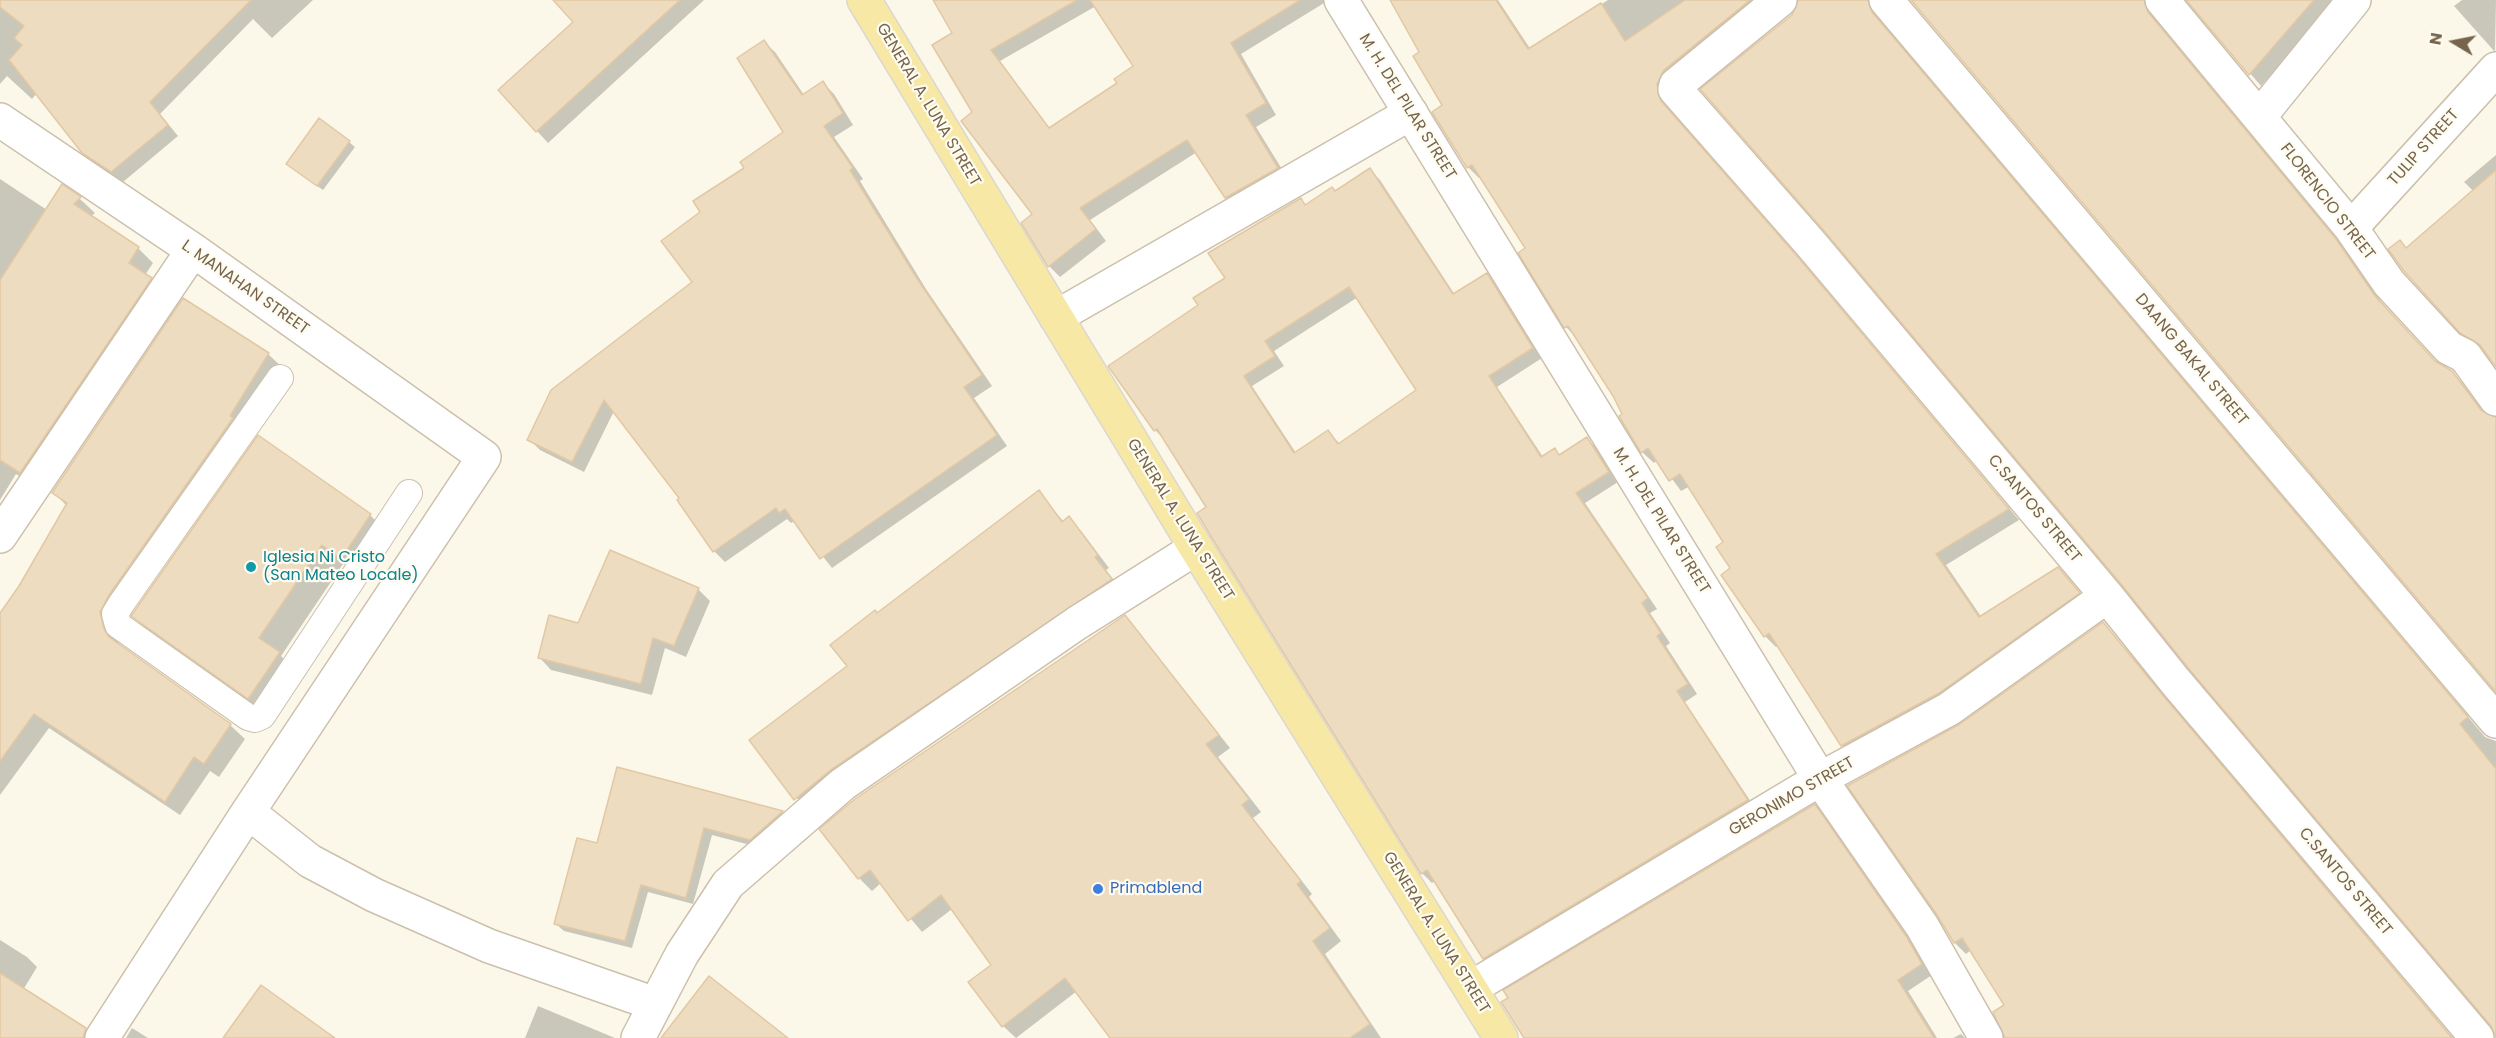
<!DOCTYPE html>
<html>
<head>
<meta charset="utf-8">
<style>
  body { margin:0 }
  #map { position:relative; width:2496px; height:1038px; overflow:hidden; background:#fcf8e9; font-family:Poppins,sans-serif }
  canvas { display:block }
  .north { position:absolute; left:2424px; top:12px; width:60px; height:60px; -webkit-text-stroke:4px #fefcf0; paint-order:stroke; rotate:280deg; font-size:16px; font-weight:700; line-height:24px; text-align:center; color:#76644d }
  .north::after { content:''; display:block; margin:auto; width:21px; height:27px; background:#76644d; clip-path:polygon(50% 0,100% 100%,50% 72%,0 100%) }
</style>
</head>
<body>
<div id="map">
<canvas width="2496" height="1038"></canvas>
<div class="north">N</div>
</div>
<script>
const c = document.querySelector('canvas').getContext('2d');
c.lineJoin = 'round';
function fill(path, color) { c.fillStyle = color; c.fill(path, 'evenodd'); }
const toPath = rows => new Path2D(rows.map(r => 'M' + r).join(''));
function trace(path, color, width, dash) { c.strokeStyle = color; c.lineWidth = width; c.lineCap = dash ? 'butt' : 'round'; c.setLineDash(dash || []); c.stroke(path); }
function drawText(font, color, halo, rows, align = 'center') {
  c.font = font + ' Poppins,sans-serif'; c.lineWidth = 4.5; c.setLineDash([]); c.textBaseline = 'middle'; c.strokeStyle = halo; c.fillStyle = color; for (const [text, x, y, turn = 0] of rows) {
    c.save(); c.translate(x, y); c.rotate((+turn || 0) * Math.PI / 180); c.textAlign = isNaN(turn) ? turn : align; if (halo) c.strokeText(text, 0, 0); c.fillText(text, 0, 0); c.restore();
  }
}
fill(toPath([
  [0,0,313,0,272,38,253,19,160,114,178,136,123,182,95,163,83,152,37,93,32,99,7,76,0,84],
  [581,0,704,0,548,143,537,131],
  [934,0,1329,0,1241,54,1276,115,1256,127,1288,179,1237,209,1226,198,1197,152,1090,220,1106,241,1060,277,1049,266,1034,215,955,33],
  [1096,6,1135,67,1119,83,1050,129,1000,61],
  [1391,0,1498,0,1531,50,1608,0,1775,0,1668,92,1667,106,2019,520,1946,565,1982,618,2069,580,2089,604,1853,757,1842,745,1779,645,1776,647,1765,636,1732,568,1725,543,1690,486,1681,491,1658,460,1654,463,1642,452,1614,395,1577,338,1566,327,1527,249,1481,177,1479,178,1468,167,1421,53],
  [1800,0,1882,0,1878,15,1882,25,2485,737,2496,741,2496,1032,1793,15],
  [1913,0,2152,0,2158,25,2347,252,2386,309,2436,363,2452,372,2463,384,2488,418,2496,419,2496,690],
  [2187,0,2336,0,2261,86],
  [2462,0,2496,0,2495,52,2454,6],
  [764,42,775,52,804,95,823,83,834,94,853,125,834,137,863,179,860,181,926,289,992,386,974,398,1007,446,832,568,795,521,791,523,787,519,725,562,714,551,682,499,614,411,584,472,540,450,529,439,694,282,702,212,786,133],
  [349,142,355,147,323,190,294,170],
  [2496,155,2496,213,2464,182],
  [1370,170,1380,180,1455,295,1486,275,1496,284,1542,358,1497,387,1543,457,1554,450,1560,456,1587,439,1597,448,1618,482,1585,503,1657,609,1650,613,1670,643,1666,646,1697,694,1685,702,1757,811,1494,968,1484,958,1435,881,1432,883,1422,873,1208,507,1165,440,1155,430,1200,305,1301,200,1307,206,1336,193],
  [1358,297,1418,391,1340,444,1328,432,1296,453,1252,386,1284,366,1274,351],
  [0,179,47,210,62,186,80,199,95,213,90,217,138,248,153,263,145,275,165,294,35,486,16,474,0,500],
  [2407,249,2496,286,2496,364,2487,352,2462,332],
  [268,354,283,368,114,633,121,647,230,725,245,739,219,777,210,771,180,815,49,728,0,795,0,615,20,587,67,506,54,493],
  [259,437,371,516,391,536,362,578,343,564,281,656,299,674,269,718,154,636,133,616],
  [1038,492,1064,522,1069,518,1081,531,1109,568,1106,570,1123,592,808,812,751,740,849,666,877,615],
  [698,589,710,601,686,657,665,648,652,695,551,670,540,658,579,625],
  [1125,617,1230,748,1218,757,1261,812,1253,818,1312,894,1309,897,1341,941,1325,954,1381,1038,1113,1038,1077,991,1016,1038,1003,1026,993,965,952,909,922,932,881,883,872,891,859,878,822,829],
  [2103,624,2114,635,2453,1038,2006,1038,2006,1005,1971,950,1966,954,1955,943,1961,726],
  [618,769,782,812,790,820,758,847,712,835,693,904,648,892,632,948,564,931,556,924,598,845],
  [1814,806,1825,817,1917,949,1932,975,1908,991,1937,1038,1525,1038],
  [0,940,27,957,37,967,23,990,86,1029,95,1038,0,1038],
  [538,1006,615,1038,525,1038],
  [132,1028,148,1038,126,1038],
  [1961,1034,1965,1038,1953,1038]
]), '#0003');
const building = toPath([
  [0,0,251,0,150,102,168,125,111,172,82,153,9,60,22,45,14,38,24,26,0,7,0,0],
  [553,0,680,0,536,132,498,90,573,22,553,0],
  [933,0,1077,0,991,50,1049,128,1117,83,1114,79,1133,66,1090,0,1300,0,1231,43,1266,103,1246,115,1278,168,1225,198,1187,140,1080,208,1096,229,1048,267,1021,223,1032,214,961,121,972,112,932,45,952,33,933,0],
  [1390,0,1496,0,1528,49,1601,3,1625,41,1685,0,1750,0,1664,70,1657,84,1661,101,1797,256,2009,509,1936,554,1979,617,2058,567,2080,593,1939,693,1841,746,1769,633,1764,637,1721,575,1730,568,1716,547,1723,542,1680,474,1669,481,1648,448,1641,453,1619,416,1622,414,1613,396,1568,326,1564,328,1518,253,1525,248,1472,165,1467,168,1432,112,1442,105,1413,56,1419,52,1390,0],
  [1798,0,1868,0,1872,12,2468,717,2460,724,2496,769,2496,1038,2491,1026,2189,669,2121,584,1825,232,1700,89,1792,15,1798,0],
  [1911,0,2144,0,2148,12,2336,239,2375,296,2435,361,2452,371,2481,410,2496,417,2496,692,1911,0],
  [2186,0,2314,0,2249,75,2186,0],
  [764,40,802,95,823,81,843,113,824,126,853,168,850,170,916,277,982,375,964,387,997,435,820,559,785,509,779,513,776,508,713,552,677,500,679,498,604,400,572,462,527,440,551,390,692,282,661,241,700,212,693,201,744,168,740,162,783,132,737,58,764,40],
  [319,118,350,141,317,186,286,164,319,118],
  [1370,168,1453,294,1487,273,1533,348,1489,376,1541,457,1555,448,1559,455,1587,437,1609,472,1576,493,1648,598,1642,603,1661,633,1657,636,1688,684,1677,691,1748,800,1483,959,1427,870,1421,874,1212,538,1197,513,1206,507,1157,429,1154,431,1108,366,1198,305,1193,298,1225,278,1208,253,1301,198,1305,205,1332,187,1335,191,1370,168],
  [1349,287,1416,390,1338,444,1328,430,1294,453,1244,376,1275,356,1265,341,1349,287],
  [2496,170,2496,367,2480,345,2460,333,2404,271,2388,249,2400,240,2406,248,2496,170],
  [62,184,81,197,74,204,139,247,129,263,152,278,20,473,0,460,0,280,62,184],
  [183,298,269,353,230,416,233,418,109,595,100,612,104,629,109,637,231,724,204,764,194,757,165,802,34,714,0,761,0,613,19,586,67,503,52,493,183,298],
  [258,435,371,514,341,559,322,545,259,638,280,652,248,699,131,616,258,435],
  [1039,490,1062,522,1069,516,1098,555,1095,557,1112,579,832,769,794,800,749,740,847,666,830,645,875,610,877,613,1039,490],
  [610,550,699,588,674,646,653,638,641,684,538,658,549,615,578,623,610,550],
  [1125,615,1219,735,1206,744,1249,799,1242,805,1301,881,1297,884,1330,928,1313,941,1370,1024,1350,1038,1110,1038,1065,978,1002,1027,968,982,991,965,941,895,908,921,870,870,858,879,819,829,855,799,1125,615],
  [2103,622,2161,693,2452,1038,2005,1038,1993,1012,2004,1005,1962,938,1954,943,1937,915,1847,786,1960,724,2103,622],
  [617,767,783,811,750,840,704,828,686,898,641,885,625,941,554,924,577,838,597,843,617,767],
  [1815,804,1906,936,1922,964,1898,980,1934,1038,1524,1038,1501,1002,1508,998,1503,990,1815,804],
  [0,973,86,1028,83,1038,0,1038,0,973],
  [709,976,788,1038,661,1038,709,976],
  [261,985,335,1038,223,1038,261,985]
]);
fill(building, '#eedcc0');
trace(building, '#e2c8a3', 1.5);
const service = toPath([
  [280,378,121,604,115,614,118,625,248,717,255,719,262,716,409,493]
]);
const minor = toPath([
  [1780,0,1676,85,1675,89,1811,244,2107,596,2175,681,2477,1038],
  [2162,0,2351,228,2389,283,2449,348,2465,356,2496,399],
  [2260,116,2354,0],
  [0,120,193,250,484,457,248,812,102,1038],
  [2351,228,2496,69],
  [1056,317,1411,113],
  [0,536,193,250],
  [248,812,310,861,374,895,489,946,655,1004],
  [1471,988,1820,779,1949,709,2107,596],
  [638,1038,682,954,728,884,843,784,1077,623,1196,548]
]);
const tertiary = toPath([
  [1341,0,1820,779,1922,926,1986,1038],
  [1886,0,2496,721]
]);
const primary = toPath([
  [864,0,1196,548,1501,1038]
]);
trace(service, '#ccc0ad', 28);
trace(minor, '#ccc0ad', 36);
trace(tertiary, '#ccc0ad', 36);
trace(primary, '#dbd7d1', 36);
trace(service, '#fff', 26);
trace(minor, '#fff', 33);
trace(tertiary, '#fff', 33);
trace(primary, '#f7e9a5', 33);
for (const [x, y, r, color] of [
  [251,567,6,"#0f9aa8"],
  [1098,889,6,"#3f7fe0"]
]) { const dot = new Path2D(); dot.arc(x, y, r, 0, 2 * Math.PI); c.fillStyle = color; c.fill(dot); trace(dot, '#fefcf0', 2); }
drawText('16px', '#76644d', '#fefcf0', [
  ["GENERAL A. LUNA STREET",928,105,59],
  ["M. H. DEL PILAR STREET",1407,107,58],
  ["TULIP STREET",2424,148,-48],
  ["FLORENCIO STREET",2327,202,52],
  ["L. MANAHAN STREET",245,288,35],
  ["DAANG BAKAL STREET",2191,360,50],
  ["C.SANTOS STREET",2034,509,50],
  ["GENERAL A. LUNA STREET",1180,520,58],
  ["M. H. DEL PILAR STREET",1661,521,58],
  ["GERONIMO STREET",1792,797,-30],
  ["C.SANTOS STREET",2345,882,50],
  ["GENERAL A. LUNA STREET",1436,933,58]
]);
drawText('16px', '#0d838f', '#fefcf0', [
  ["Iglesia Ni Cristo",263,558],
  ["(San Mateo Locale)",263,576]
], 'left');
drawText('16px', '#366cbe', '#fefcf0', [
  ["Primablend",1110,889]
], 'left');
</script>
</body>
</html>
